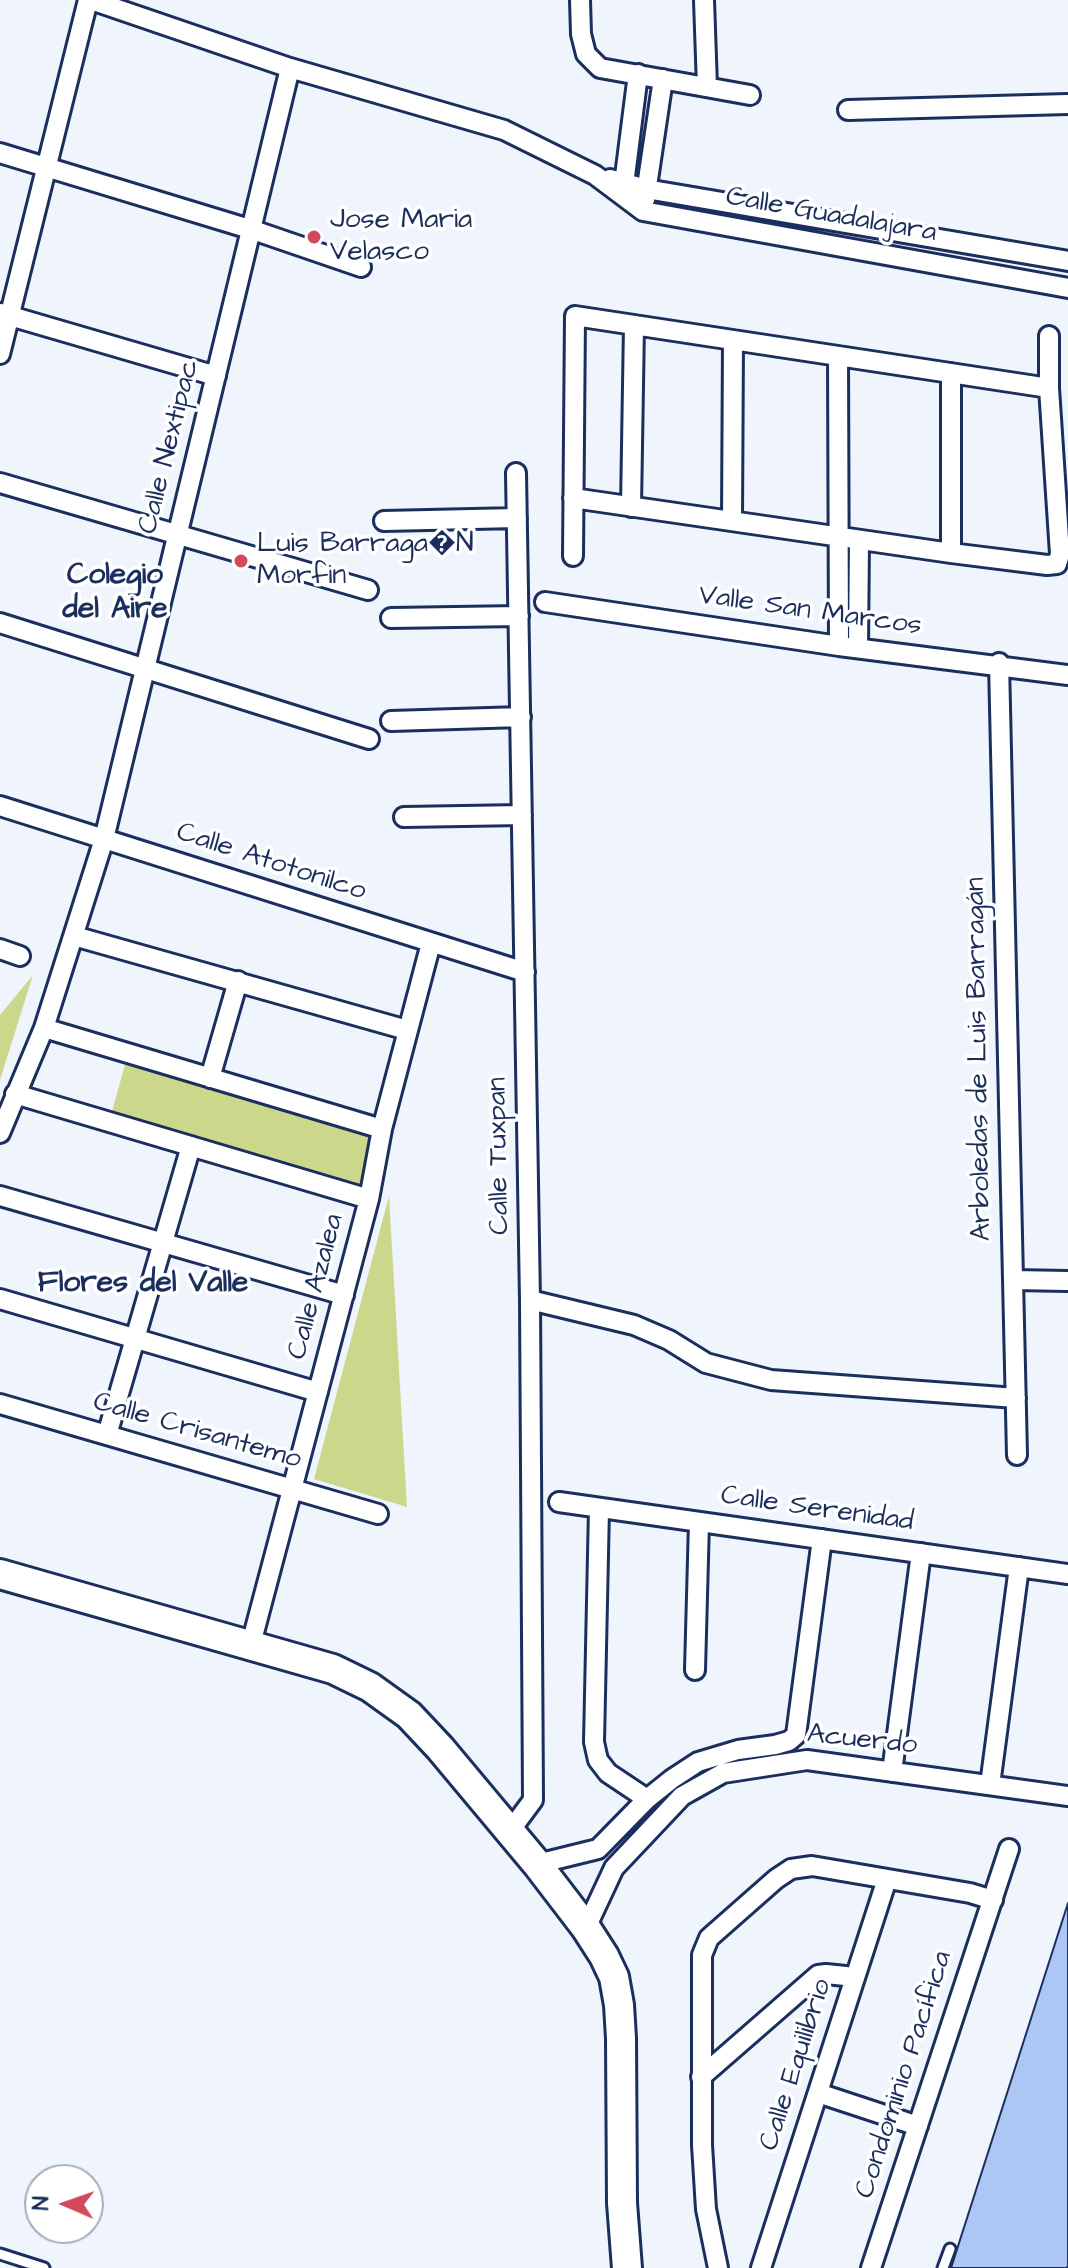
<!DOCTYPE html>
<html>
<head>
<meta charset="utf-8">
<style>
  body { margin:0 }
  #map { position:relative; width:1068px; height:2268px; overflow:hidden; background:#eff4fd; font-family:"Architects Daughter",sans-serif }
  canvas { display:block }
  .north { position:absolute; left:24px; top:2164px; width:80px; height:80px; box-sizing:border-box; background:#fff; border:2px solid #a4acbf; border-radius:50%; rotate:272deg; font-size:22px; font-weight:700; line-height:32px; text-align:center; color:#1b2f5e }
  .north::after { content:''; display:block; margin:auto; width:28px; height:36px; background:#d1495b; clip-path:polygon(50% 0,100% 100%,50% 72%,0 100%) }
</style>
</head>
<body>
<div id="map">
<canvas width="1068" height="2268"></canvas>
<div class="north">N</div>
</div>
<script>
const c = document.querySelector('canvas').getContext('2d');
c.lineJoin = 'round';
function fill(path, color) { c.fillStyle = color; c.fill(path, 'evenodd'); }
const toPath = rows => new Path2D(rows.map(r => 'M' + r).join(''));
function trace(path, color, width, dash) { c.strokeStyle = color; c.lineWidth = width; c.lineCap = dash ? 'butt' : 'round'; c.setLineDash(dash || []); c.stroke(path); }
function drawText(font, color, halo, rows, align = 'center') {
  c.font = font + ' "Architects Daughter",sans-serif'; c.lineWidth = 7; c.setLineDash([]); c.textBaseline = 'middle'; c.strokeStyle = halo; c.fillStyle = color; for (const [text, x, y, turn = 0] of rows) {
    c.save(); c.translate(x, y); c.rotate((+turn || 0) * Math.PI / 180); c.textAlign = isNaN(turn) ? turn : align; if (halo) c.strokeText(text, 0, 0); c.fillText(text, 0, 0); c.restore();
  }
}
fill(toPath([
  [33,975,0,1080,0,1015],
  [126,1061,375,1133,360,1186,111,1115],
  [389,1196,407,1507,314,1479]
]), '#cbd88b');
const building = toPath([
  [1068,1903,1068,2265,1067,2268,951,2268,1068,1903]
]);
fill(building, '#adc7f4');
trace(building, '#1b2f5e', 2);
const lane = toPath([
  [0,2254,44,2268],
  [943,2268,950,2249]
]);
const street = toPath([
  [91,0,290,68,504,130,595,175,643,211,1068,288],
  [580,0,581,34,586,54,600,68,750,95],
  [704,0,707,87],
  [848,110,1068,104],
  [0,153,253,230,361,267],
  [610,179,646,189,1068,261],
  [623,192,638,74],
  [645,200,663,79],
  [0,313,216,376],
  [0,354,88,0],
  [838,356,839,646],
  [951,373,951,553],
  [0,483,368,590],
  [573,498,951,553,1047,565,1057,564,1060,554,1049,388,1049,336],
  [631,507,634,325],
  [384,521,517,518],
  [732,521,733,340],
  [573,556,575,316,1049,388],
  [545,602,839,646,1068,675],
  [391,618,519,616],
  [0,623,369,739],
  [858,648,859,540],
  [999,663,1017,1455],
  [391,721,521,717],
  [0,806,525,972],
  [404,817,522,815],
  [74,936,407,1030],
  [0,949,20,956],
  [44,1028,382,1129],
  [210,1078,238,981],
  [15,1094,369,1199],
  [0,1133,44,1028,104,839,290,68],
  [0,1196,344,1295],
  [1013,1280,1068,1281],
  [0,1299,318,1392],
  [530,1300,634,1325,669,1340,706,1363,771,1380,1016,1398],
  [0,1404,378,1514],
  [107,1435,191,1146],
  [559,1502,1068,1574],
  [599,1508,594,1742,598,1760,608,1773,647,1799],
  [251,1644,369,1199,382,1129,431,943],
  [695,1670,699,1522],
  [789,1741,796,1735,822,1539],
  [892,1772,921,1553],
  [990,1785,1019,1567],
  [510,1831,533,1800,530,1300,516,473],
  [537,1864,598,1849,647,1799,672,1779,698,1762,738,1750,775,1745,789,1741],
  [586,1928,614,1868,682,1796,723,1773,807,1760,1068,1796],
  [701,2077,818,1975,826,1974,855,1977],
  [818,2093,918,2126],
  [718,2268,706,2209,702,2145,702,1955,709,1938,776,1879,791,1869,812,1866,970,1893,993,1900],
  [761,2268,887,1879],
  [871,2268,1009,1849]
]);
const primary = toPath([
  [0,1574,333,1669,370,1687,409,1715,440,1748,537,1864,586,1928,604,1956,614,1977,619,2005,621,2038,622,2203,627,2268]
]);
trace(lane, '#1b2f5e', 15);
trace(street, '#1b2f5e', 24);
trace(primary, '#1b2f5e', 34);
trace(lane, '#fff', 9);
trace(street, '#fff', 18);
trace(primary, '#fff', 28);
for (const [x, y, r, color] of [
  [314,237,8,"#d1495b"],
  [241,561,8,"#d1495b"]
]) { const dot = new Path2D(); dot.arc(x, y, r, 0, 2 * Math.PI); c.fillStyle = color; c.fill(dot); trace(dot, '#fff', 3); }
drawText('28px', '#1b2f5e', '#fff', [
  ["Calle Guadalajara",831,216,10],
  ["Calle Nextipac",170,447,-76],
  ["Valle San Marcos",810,612,8],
  ["Calle Atotonilco",271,863,18],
  ["Arboledas de Luis Barragán",980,1059,-91],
  ["Calle Tuxpan",500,1156,-91],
  ["Calle Azalea",317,1287,-75],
  ["Calle Crisantemo",197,1432,16],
  ["Calle Serenidad",817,1510,8],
  ["Acuerdo",862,1741,6],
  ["Calle Equilibrio",797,2065,-72],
  ["Condominio Pacífica",905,2075,-72]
]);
drawText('28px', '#1b2f5e', '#fff', [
  ["Jose Maria",330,221],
  ["Velasco",330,253],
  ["Luis Barraga�N",257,545],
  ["Morfin",257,577]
], 'left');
drawText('bold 30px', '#1b2f5e', '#fff', [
  ["Colegio",115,577],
  ["del Aire",115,611],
  ["Flores del Valle",143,1285]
]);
</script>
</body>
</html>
